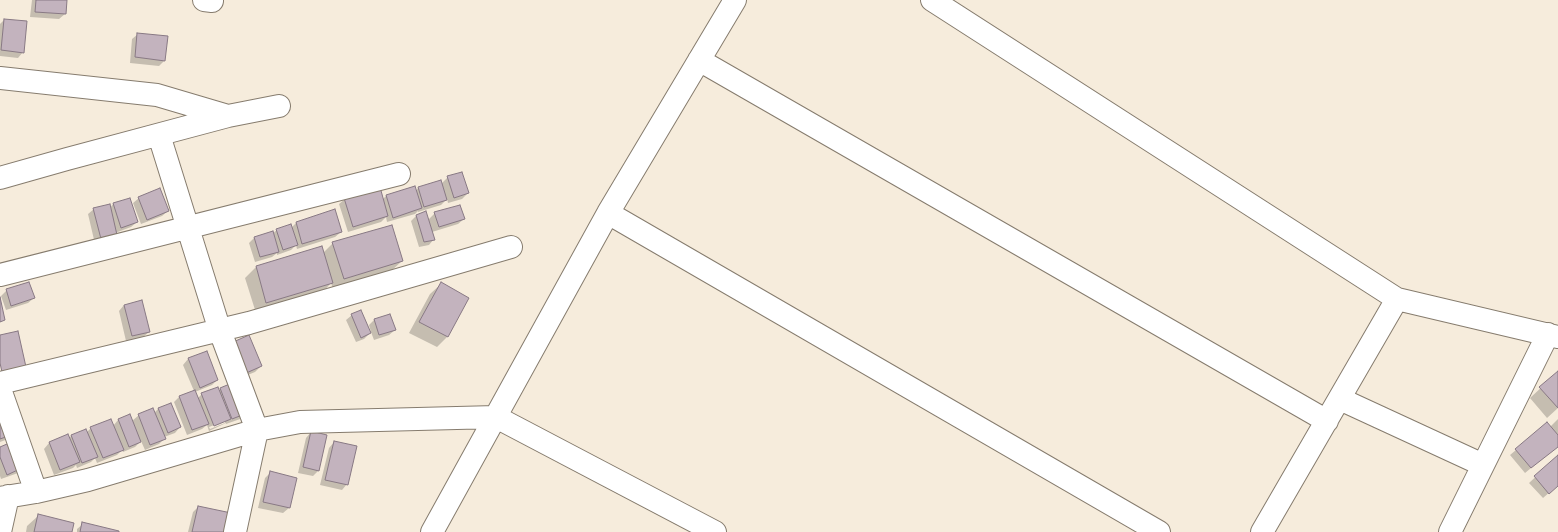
<!DOCTYPE html>
<html>
<head>
<meta charset="utf-8">
<style>
  body { margin:0 }
  canvas { display:block; background:#f6ecdc }
</style>
</head>
<body>
<canvas width="1558" height="532"></canvas>
<script>
const c = document.querySelector('canvas').getContext('2d');
c.lineJoin = 'round';
function fill(path, color) { c.fillStyle = color; c.fill(path, 'evenodd'); }
const toPath = rows => new Path2D(rows.map(r => 'M' + r).join(''));
function trace(path, color, width, dash) { c.strokeStyle = color; c.lineWidth = width; c.lineCap = dash ? 'butt' : 'round'; c.setLineDash(dash || []); c.stroke(path); }
fill(toPath([
  [32,0,66,0,65,14,59,19,30,17],
  [4,20,23,52,18,58,0,56,0,24],
  [138,34,164,61,159,66,130,63,132,39],
  [448,177,468,193,462,199,448,203,447,199,441,205,418,212,418,211,415,214,387,222,386,217,381,222,348,232,339,204,345,199,382,200,386,196,416,191,418,188,442,183],
  [139,198,168,211,162,216,141,224,133,203],
  [113,204,137,222,131,227,115,233,95,244,88,214,94,209,110,208],
  [435,213,464,219,458,224,432,232,434,239,429,245,419,247,411,221,416,216,428,220],
  [296,223,341,232,335,237,297,249,296,245,291,250,277,255,277,253,272,257,255,262,249,243,254,238,272,232,272,234,277,230,291,228],
  [333,243,402,261,391,271,333,289,331,283,322,293,256,313,245,278,256,267,322,248,323,253],
  [441,284,447,337,437,347,409,333,430,294],
  [7,290,34,298,28,303,6,310,1,296],
  [124,305,149,332,143,337,126,341,119,311],
  [352,315,369,332,371,332,369,325,374,320,390,315,395,330,389,335,374,340,371,332,364,339,356,342,346,320],
  [248,337,261,366,255,372,238,379],
  [206,352,217,380,212,385,195,392,198,398,202,394,218,391,236,382,243,418,226,424,226,423,209,431,207,425,202,429,187,435,174,402,179,397,194,391,183,365,188,359],
  [225,421,225,423,210,429,209,427],
  [1558,372,1558,408,1547,418,1530,398],
  [0,408,8,439,0,442],
  [159,408,180,427,175,433,164,437,164,439,159,444,145,450,141,441,135,447,123,452,122,450,117,455,97,463,95,458,91,462,77,468,76,465,73,468,54,475,44,449,49,443,68,436,69,438,72,435,87,432,91,428,113,426,118,420,130,416,132,421,139,415,154,413],
  [1558,419,1558,446,1525,473,1510,455,1547,424,1550,427],
  [311,432,318,471,313,476,298,473,306,438],
  [334,442,347,484,342,490,320,485,329,448],
  [14,443,18,473,1,479,0,476,0,448],
  [1558,456,1558,485,1543,498,1529,483],
  [270,473,296,478,289,508,283,513,258,508,265,478],
  [198,507,231,532,188,532,193,512],
  [38,516,71,532,26,532,27,526],
  [83,524,118,532,77,532,77,529]
]), '#0003');
const building = toPath([
  [36,0,67,0,66,14,35,12,36,0],
  [4,19,27,21,24,53,1,50,4,19],
  [137,33,168,36,165,61,135,57,137,33],
  [462,172,469,193,454,198,447,176,462,172],
  [441,180,447,200,424,207,418,187,441,180],
  [415,186,422,208,393,218,386,195,415,186],
  [380,187,388,216,353,227,344,198,380,187],
  [160,188,169,211,147,220,138,197,160,188],
  [130,198,138,222,121,228,113,203,130,198],
  [110,204,117,235,101,239,93,208,110,204],
  [460,205,465,219,439,227,434,212,460,205],
  [335,209,342,232,302,244,296,222,335,209],
  [426,211,435,240,424,242,416,215,426,211],
  [291,224,298,245,283,250,276,229,291,224],
  [392,225,403,261,344,279,332,242,392,225],
  [273,231,279,252,260,257,254,237,273,231],
  [322,246,333,283,266,303,256,266,322,246],
  [29,282,35,298,11,306,6,289,29,282],
  [441,282,469,298,448,337,419,322,441,282],
  [0,297,5,320,0,322,0,297],
  [142,300,150,332,132,336,124,305,142,300],
  [361,310,371,333,361,338,351,314,361,310],
  [390,314,396,330,379,335,374,319,390,314],
  [18,331,26,367,2,372,0,363,0,335,18,331],
  [249,335,262,366,244,374,231,343,249,335],
  [207,351,218,380,200,388,188,358,207,351],
  [1558,371,1558,408,1539,387,1558,371],
  [237,381,250,412,232,419,220,388,237,381],
  [218,387,231,419,214,426,201,393,218,387],
  [195,390,209,424,192,430,179,396,195,390],
  [171,403,181,427,168,433,158,408,171,403],
  [0,407,14,434,0,439,0,407],
  [153,408,166,439,150,445,138,414,153,408],
  [130,414,141,442,129,447,118,419,130,414],
  [111,419,124,450,103,458,90,427,111,419],
  [1547,422,1558,435,1558,447,1531,468,1515,449,1547,422],
  [86,429,98,457,82,463,71,435,86,429],
  [311,431,327,435,319,471,303,467,311,431],
  [68,434,80,462,60,470,49,442,68,434],
  [14,441,24,467,7,475,0,457,0,447,14,441],
  [334,441,357,446,348,485,325,480,334,441],
  [1558,455,1558,486,1549,494,1534,476,1558,455],
  [270,471,297,478,290,508,263,502,270,471],
  [198,506,236,514,232,532,192,532,198,506],
  [38,514,74,523,72,532,34,532,38,514],
  [82,522,119,531,119,532,80,532,82,522]
]);
fill(building, '#c3b3be');
trace(building, '#887984', 1);
const minor = toPath([
  [204,0,212,1],
  [932,0,1397,299],
  [699,60,1327,421],
  [0,78,157,95,228,116],
  [159,135,220,331,257,430,235,532],
  [0,178,67,159,228,116,279,106],
  [608,213,1159,532],
  [0,275,399,174],
  [0,383,249,323,511,247],
  [0,389,36,492],
  [1340,399,1483,465],
  [0,498,36,492,88,480,257,430,300,422,496,417,715,532],
  [0,532,8,496],
  [432,532,608,213,735,0],
  [1262,532,1397,299,1558,337],
  [1450,532,1548,334]
]);
trace(minor, '#867c6e', 24);
trace(minor, '#fff', 22);
</script>
</body>
</html>
